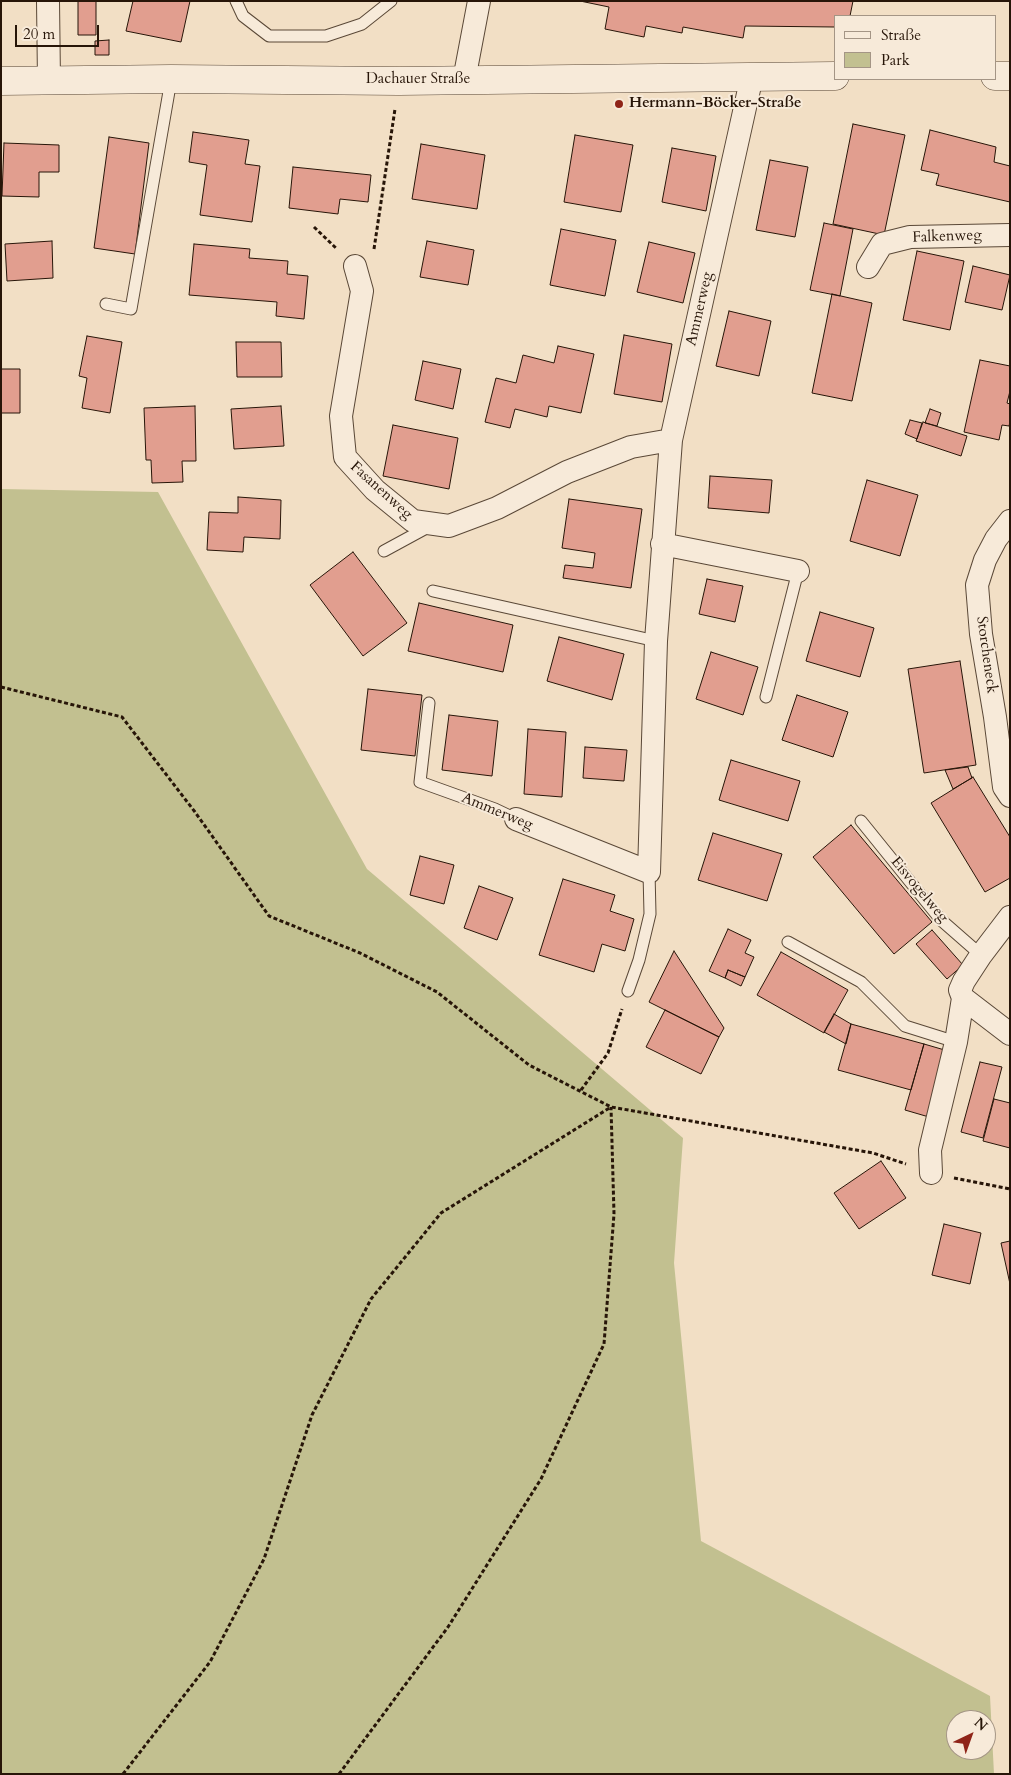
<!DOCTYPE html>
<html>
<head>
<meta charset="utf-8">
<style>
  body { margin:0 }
  #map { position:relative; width:1011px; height:1775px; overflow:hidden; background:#f2dfc5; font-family:Cardo,serif }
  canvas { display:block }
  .frame { position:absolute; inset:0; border:2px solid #271508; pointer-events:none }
  .legend { position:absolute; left:834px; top:15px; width:162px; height:65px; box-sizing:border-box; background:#f7ead9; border:1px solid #a49585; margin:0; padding:6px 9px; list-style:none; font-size:15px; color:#271508 }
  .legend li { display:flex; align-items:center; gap:10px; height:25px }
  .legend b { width:25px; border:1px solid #a49585 }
  .north { position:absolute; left:946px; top:1710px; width:50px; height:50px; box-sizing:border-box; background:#f7ead9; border:1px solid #a49585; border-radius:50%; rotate:42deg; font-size:14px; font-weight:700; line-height:20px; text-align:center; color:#271508 }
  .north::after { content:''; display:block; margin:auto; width:18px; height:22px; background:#8f2418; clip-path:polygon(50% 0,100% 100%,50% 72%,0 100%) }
  .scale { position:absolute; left:15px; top:25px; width:84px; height:22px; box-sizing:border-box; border:2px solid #271508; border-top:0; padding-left:6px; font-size:15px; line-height:18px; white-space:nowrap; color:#271508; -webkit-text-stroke:4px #f7ead9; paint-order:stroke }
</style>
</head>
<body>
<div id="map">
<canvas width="1011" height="1775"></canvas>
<div class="frame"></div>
<ul class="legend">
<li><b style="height:6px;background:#f7ead9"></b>Straße</li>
<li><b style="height:14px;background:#c2c090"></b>Park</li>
</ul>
<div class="north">N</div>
<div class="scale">20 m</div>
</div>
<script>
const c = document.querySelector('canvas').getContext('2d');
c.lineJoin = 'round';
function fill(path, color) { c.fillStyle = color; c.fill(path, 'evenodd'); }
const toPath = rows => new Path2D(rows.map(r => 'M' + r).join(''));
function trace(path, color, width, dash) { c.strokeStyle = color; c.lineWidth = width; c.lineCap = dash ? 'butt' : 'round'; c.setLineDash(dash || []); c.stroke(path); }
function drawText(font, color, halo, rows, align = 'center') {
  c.font = font + ' Cardo,serif'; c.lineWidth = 4; c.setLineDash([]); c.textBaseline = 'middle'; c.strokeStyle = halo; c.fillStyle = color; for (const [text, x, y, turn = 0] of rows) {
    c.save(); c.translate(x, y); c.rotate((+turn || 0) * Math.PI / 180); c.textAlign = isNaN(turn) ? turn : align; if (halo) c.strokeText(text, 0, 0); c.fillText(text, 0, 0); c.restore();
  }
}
fill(toPath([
  [1,489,158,492,367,869,683,1138,674,1263,701,1541,990,1696,994,1774,1,1774],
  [956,1720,986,1720,986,1750,956,1750]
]), '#c2c090');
const building = toPath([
  [78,1,96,1,96,35,78,35,78,1],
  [133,1,190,1,181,42,126,31,133,1],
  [580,1,853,1,850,16,835,16,835,27,745,26,743,38,683,27,682,33,646,26,644,37,605,29,609,7,580,1],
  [109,40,109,55,95,55,95,41,109,40],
  [853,124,905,135,884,235,833,224,853,124],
  [930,130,996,147,994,162,1010,166,1010,202,936,185,939,174,921,170,930,130],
  [193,132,249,140,245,164,260,166,252,222,200,215,207,165,189,162,193,132],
  [575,135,633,145,621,212,564,202,575,135],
  [109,137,149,143,135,254,94,248,109,137],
  [4,143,59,145,59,172,39,172,39,197,2,196,4,143],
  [421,144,485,155,477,209,412,199,421,144],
  [672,148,716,156,706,211,662,202,672,148],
  [770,160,808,167,795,237,756,230,770,160],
  [293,167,371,175,368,202,340,199,338,214,289,208,293,167],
  [824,223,853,229,840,296,810,290,824,223],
  [561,229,616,240,605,296,550,285,561,229],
  [52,241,53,278,7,281,5,244,52,241],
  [427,241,474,250,468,285,420,277,427,241],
  [649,242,695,253,683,303,637,292,649,242],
  [194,244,250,249,249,258,288,261,287,274,308,276,304,319,276,316,277,302,189,295,194,244],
  [917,251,964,261,950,330,903,320,917,251],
  [973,266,1010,275,1002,310,965,302,973,266],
  [832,294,872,303,852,401,812,393,832,294],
  [729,311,771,321,759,376,716,366,729,311],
  [624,335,672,344,662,402,614,394,624,335],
  [87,336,122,342,110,413,82,408,87,378,79,376,87,336],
  [236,342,281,342,282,377,237,377,236,342],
  [558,346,594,354,581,413,549,406,547,417,515,409,510,428,485,422,496,378,516,383,523,355,554,363,558,346],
  [980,360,1010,366,1010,391,1007,403,1010,404,1010,422,1009,426,1002,425,999,440,964,432,980,360],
  [423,361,461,369,453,409,415,400,423,361],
  [1,369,20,369,20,413,1,413,1,369],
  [195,406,196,461,182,461,183,482,152,483,151,460,146,460,144,408,195,406],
  [281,406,284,446,234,449,231,409,281,406],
  [930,409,941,413,937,426,925,423,930,409],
  [910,420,922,423,917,439,905,434,910,420],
  [923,422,967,436,961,456,916,441,923,422],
  [393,425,458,438,449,489,383,476,393,425],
  [710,476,772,480,769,513,708,508,710,476],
  [867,480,918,495,900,556,850,541,867,480],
  [238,497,281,500,280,539,244,537,243,552,207,550,209,512,238,513,238,497],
  [569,499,642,509,631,588,563,578,565,565,593,568,595,553,562,548,569,499],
  [353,552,407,623,363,656,310,585,353,552],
  [707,579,743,586,735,622,699,614,707,579],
  [419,603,513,625,503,672,408,651,419,603],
  [820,612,874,628,860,677,806,661,820,612],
  [559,637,624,654,612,700,547,681,559,637],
  [711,652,758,667,743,715,696,699,711,652],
  [960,661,976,765,924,773,908,669,960,661],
  [368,689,422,695,415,756,361,750,368,689],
  [797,695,848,712,833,757,782,740,797,695],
  [449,715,498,721,492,776,442,770,449,715],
  [528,729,566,732,562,797,524,794,528,729],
  [585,747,627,750,624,781,583,778,585,747],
  [731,760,800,781,788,821,719,800,731,760],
  [968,767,972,778,953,789,945,770,968,767],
  [973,777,1010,837,1010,878,985,892,931,803,973,777],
  [851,825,932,922,894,954,813,857,851,825],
  [713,833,782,854,767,901,698,880,713,833],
  [420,856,454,865,444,904,410,895,420,856],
  [563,879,615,895,610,911,634,919,625,951,602,944,594,972,539,955,563,879],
  [479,886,513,898,497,940,464,928,479,886],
  [728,929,751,940,745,953,754,957,745,977,728,970,725,978,709,971,728,929],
  [932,930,963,965,947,979,916,944,932,930],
  [674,951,724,1028,719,1037,649,1002,674,951],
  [781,952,848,990,824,1033,757,995,781,952],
  [728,970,745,977,741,986,725,978,728,970],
  [665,1010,719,1037,701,1074,646,1047,665,1010],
  [834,1014,851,1024,846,1044,824,1032,834,1014],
  [851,1024,924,1044,911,1090,838,1070,851,1024],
  [924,1044,948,1051,929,1117,905,1110,924,1044],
  [980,1062,1002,1067,983,1138,961,1132,980,1062],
  [994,1099,1010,1103,1010,1148,983,1141,994,1099],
  [881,1161,906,1198,859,1229,834,1193,881,1161],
  [944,1224,981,1233,970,1284,932,1275,944,1224],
  [1010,1241,1010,1284,1001,1243,1010,1241]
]);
fill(building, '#e19e8f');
trace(building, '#271508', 1);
const service = toPath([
  [236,1,243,16,269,36,326,36,362,24,391,1],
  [106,304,131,309,171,80],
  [384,551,430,526],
  [433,591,656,641],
  [766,697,798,571],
  [429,703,420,782,495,809,516,819],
  [861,821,941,920,981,955],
  [788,942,861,982,905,1026,956,1042],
  [628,991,639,960,650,914,649,872]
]);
const minor = toPath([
  [48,1,49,81],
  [464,80,479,1],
  [355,266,362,291,341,416,345,457,375,490,413,521,449,526,497,508,567,472,631,447,671,440],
  [868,267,882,244,910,237,1010,235],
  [1010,521,996,539,985,560,977,585,981,634,995,717,1004,787,1010,796],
  [662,544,798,571],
  [516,819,649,872,656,641,671,440,752,76],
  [963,998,1010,1034],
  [931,1173,930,1150,956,1042,963,998,960,990,964,981,981,955,1010,917]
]);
const tertiary = toPath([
  [995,76,1010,76],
  [1,81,171,79,399,81,835,76]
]);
trace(service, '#5a4837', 13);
trace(minor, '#5a4837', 24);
trace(tertiary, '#5a4837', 29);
trace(toPath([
  [314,227,337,249],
  [374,249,395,109],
  [1,687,122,717,195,812,269,916,360,953,437,992,529,1065,611,1107,873,1153,906,1164],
  [581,1090,608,1053,622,1009],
  [954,1178,1010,1189],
  [123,1774,210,1662,264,1559,312,1415,371,1299,441,1213,611,1107],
  [339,1774,448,1627,541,1479,604,1344,614,1214,611,1107]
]), '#271508', 3, [4, 2.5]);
trace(service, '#f7ead9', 11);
trace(minor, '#f7ead9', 22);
trace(tertiary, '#f7ead9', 28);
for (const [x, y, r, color] of [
  [619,104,5,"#8f2418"]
]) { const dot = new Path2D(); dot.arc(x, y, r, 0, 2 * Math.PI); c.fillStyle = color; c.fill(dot); trace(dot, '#f7ead9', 2); }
drawText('15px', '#271508', '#f7ead9', [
  ["Dachauer Straße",418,80],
  ["Falkenweg",947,237,-2],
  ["Ammerweg",700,309,-77],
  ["Fasanenweg",381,491,42],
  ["Storcheneck",986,655,82],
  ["Ammerweg",497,812,22],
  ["Eisvogelweg",919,890,50]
]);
drawText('bold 15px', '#271508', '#f7ead9', [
  ["Hermann-Böcker-Straße",629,104]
], 'left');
</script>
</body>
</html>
